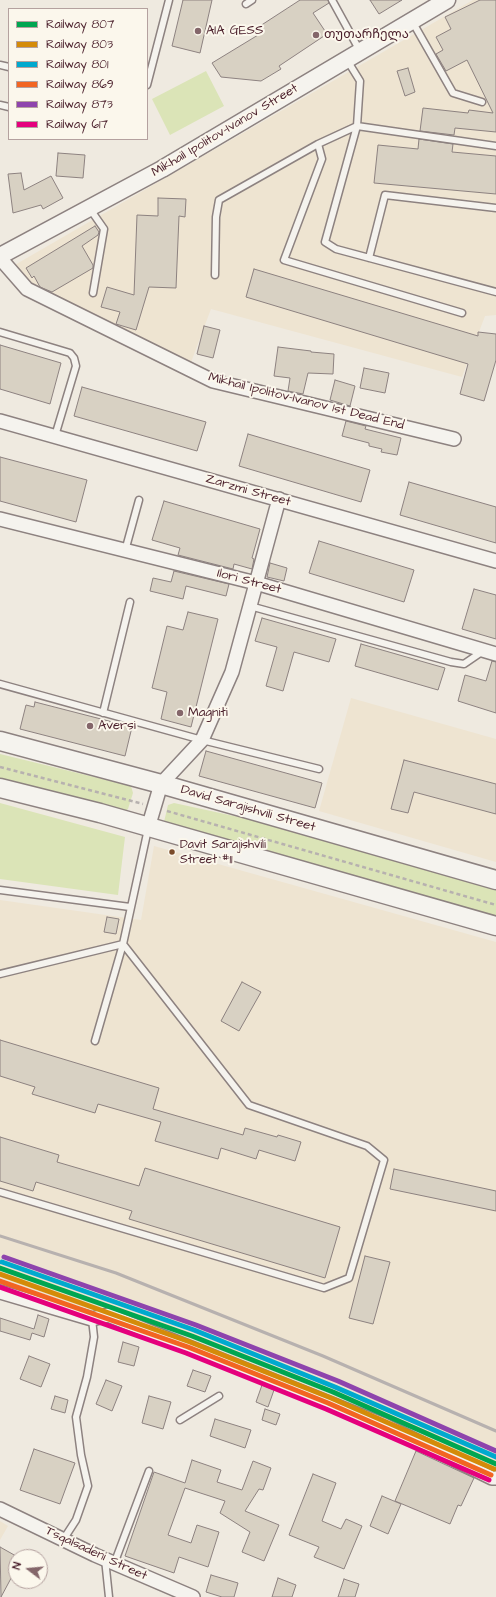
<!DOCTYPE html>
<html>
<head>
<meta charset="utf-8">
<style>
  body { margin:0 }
  #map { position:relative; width:496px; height:1597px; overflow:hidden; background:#efeae0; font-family:"Architects Daughter",sans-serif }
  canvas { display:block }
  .legend { position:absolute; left:8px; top:8px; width:140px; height:132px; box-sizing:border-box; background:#fbf7ec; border:1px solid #b4a19f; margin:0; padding:5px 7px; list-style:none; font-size:12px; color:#4a1f2b }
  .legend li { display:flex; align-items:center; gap:8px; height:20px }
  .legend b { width:20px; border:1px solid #b4a19f }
  .north { position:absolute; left:8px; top:1549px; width:40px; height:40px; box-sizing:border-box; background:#fbf7ec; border:1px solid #b4a19f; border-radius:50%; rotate:286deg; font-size:11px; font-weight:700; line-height:16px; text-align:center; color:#4a1f2b }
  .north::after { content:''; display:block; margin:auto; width:14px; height:18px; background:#84666a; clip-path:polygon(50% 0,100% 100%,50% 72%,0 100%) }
</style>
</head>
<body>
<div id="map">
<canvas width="496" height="1597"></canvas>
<ul class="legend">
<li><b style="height:5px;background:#00a651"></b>Railway 807</li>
<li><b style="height:5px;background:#d48b09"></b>Railway 803</li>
<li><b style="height:5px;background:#00a9ce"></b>Railway 801</li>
<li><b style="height:5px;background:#f26522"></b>Railway 869</li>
<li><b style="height:5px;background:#8e44ad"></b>Railway 873</li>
<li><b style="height:5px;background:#e5007d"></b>Railway 617</li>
</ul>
<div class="north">N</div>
</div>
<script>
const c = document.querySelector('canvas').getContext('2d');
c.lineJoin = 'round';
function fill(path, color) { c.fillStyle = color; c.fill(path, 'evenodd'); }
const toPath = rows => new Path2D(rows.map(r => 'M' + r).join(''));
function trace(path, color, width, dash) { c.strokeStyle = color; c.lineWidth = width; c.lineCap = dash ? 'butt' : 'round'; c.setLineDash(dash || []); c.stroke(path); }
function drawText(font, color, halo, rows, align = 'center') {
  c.font = font + ' "Architects Daughter","Noto Sans Georgian",sans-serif'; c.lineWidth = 4; c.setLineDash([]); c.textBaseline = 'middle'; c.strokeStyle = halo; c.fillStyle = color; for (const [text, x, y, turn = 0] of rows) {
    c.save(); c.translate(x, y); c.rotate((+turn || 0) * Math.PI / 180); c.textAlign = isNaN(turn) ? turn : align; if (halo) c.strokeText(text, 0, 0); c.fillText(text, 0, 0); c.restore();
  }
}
fill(toPath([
  [473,0,496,0,496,315,485,316,462,377,211,309,190,365,40,294,13,266],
  [351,698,496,739,496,862,319,811],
  [154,846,496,942,496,1479,191,1347,0,1287,0,900,141,920],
  [0,1521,8,1526,0,1540]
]), '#eee4d1');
fill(toPath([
  [206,71,224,106,170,135,152,99],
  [0,754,131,786,133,793,128,809,123,814,0,783],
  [0,803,125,837,118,895,0,879],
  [174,803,257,821,496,887,496,917,169,827,164,822,168,805]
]), '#dbe4b7');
const building = toPath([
  [183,0,212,0,200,53,172,46,183,0],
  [300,0,328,0,329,3,313,13,327,34,279,66,281,69,261,81,221,77,212,63,263,32,260,26,300,0],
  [370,0,402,0,379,14,370,0],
  [480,0,496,0,496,132,455,128,454,135,420,131,423,108,468,113,469,110,493,113,467,60,446,71,436,54,443,50,436,37,451,29,445,17,480,0],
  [408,68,415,92,405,96,397,71,408,68],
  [419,139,453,144,452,152,496,156,496,194,374,183,378,145,418,149,419,139],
  [58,153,85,155,83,178,56,176,58,153],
  [21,173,24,190,51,176,63,198,43,209,41,205,13,213,8,174,21,173],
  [158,198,186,199,185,217,179,216,176,288,149,287,136,330,116,324,120,312,101,307,107,287,134,295,137,215,158,216,158,198],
  [95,226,99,232,98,235,82,246,93,265,93,268,52,292,40,287,34,276,32,278,26,268,95,226],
  [254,269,478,336,478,332,496,334,496,360,484,401,460,394,468,364,246,297,254,269],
  [204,326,220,330,213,358,197,354,204,326],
  [0,345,61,363,50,404,0,389,0,345],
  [278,347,311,351,311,352,334,354,333,374,308,373,303,394,288,391,290,378,274,376,278,347],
  [364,368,389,373,385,393,360,388,364,368],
  [335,380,355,386,350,406,330,400,335,380],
  [82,387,206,422,197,451,74,416,82,387],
  [346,421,366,426,365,429,401,438,397,455,381,452,382,449,369,446,369,443,342,436,346,421],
  [248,434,370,470,361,502,239,466,248,434],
  [0,457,87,480,76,522,0,501,0,457],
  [409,482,496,507,496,543,400,515,409,482],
  [164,501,260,529,252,558,254,559,252,569,234,564,233,569,178,555,180,548,152,540,164,501],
  [319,541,414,570,404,602,309,573,319,541],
  [270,563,287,568,284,581,267,577,270,563],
  [174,571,229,584,226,596,186,586,183,599,150,591,153,578,171,582,174,571],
  [474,589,496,595,496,639,462,629,474,589],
  [188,612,218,619,191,727,161,719,167,692,152,688,167,626,183,630,188,612],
  [262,618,336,639,329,662,294,652,283,691,266,686,277,647,255,641,262,618],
  [361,644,445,668,438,690,355,666,361,644],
  [492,661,496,662,496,713,458,701,465,675,486,681,492,661],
  [35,702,132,727,125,756,20,729,26,705,34,707,35,702],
  [206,751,322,783,315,808,199,776,206,751],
  [404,760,496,784,496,814,414,792,408,813,391,809,404,760],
  [107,917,119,919,116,934,104,932,107,917],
  [242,982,261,992,239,1031,221,1021,242,982],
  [0,1040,159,1088,153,1109,243,1135,245,1128,277,1137,278,1135,301,1142,295,1161,259,1150,256,1159,221,1148,218,1159,155,1141,161,1122,98,1104,95,1113,32,1094,35,1087,0,1076,0,1040],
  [0,1137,59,1155,57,1162,139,1186,145,1168,340,1227,325,1278,129,1219,132,1211,36,1182,33,1191,0,1181,0,1137],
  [394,1169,496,1191,496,1211,390,1189,394,1169],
  [365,1256,390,1262,373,1324,349,1318,365,1256],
  [38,1315,49,1319,44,1337,32,1333,30,1340,0,1331,0,1318,34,1329,38,1315],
  [123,1342,139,1347,134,1366,118,1362,123,1342],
  [29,1356,50,1364,41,1387,20,1379,29,1356],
  [193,1370,211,1376,205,1392,187,1386,193,1370],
  [106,1380,122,1386,112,1411,96,1404,106,1380],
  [262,1385,274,1390,268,1407,256,1402,262,1385],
  [55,1396,68,1400,65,1413,51,1409,55,1396],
  [149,1396,171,1402,163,1429,142,1423,149,1396],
  [265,1409,280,1414,276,1425,262,1420,265,1409],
  [215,1419,251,1430,245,1448,210,1436,215,1419],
  [34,1449,75,1463,60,1504,20,1490,34,1449],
  [416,1451,474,1478,461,1506,458,1505,450,1524,395,1501,416,1451],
  [192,1460,221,1470,217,1482,242,1490,253,1461,271,1468,263,1490,259,1489,245,1511,279,1525,264,1561,242,1552,250,1532,220,1513,225,1501,185,1488,168,1535,191,1543,197,1525,219,1532,208,1567,179,1557,174,1573,125,1556,154,1472,185,1483,192,1460],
  [313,1474,336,1483,322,1521,341,1529,346,1519,362,1526,344,1569,314,1557,319,1547,289,1535,313,1474],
  [382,1496,401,1504,388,1534,370,1526,382,1496],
  [0,1547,16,1556,16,1569,1,1597,0,1547],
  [211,1575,238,1583,234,1597,222,1597,206,1592,211,1575],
  [278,1578,296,1585,292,1597,272,1597,278,1578],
  [344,1579,359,1584,355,1597,338,1597,344,1579]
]);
fill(building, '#d8d1c3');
trace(building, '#8d8280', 1);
const service = toPath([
  [332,0,360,51],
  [246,4,252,0],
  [412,21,453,93,482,102],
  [347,60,360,81,357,126,325,242,336,249,496,292],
  [0,65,9,67],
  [147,85,169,0],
  [0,105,9,107],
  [318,144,322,159,284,260,462,313],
  [90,209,104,229,93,293],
  [369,258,385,195,496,208],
  [215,275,216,217,219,200,318,144,357,126,496,146],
  [0,332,70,353,74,358,76,366,55,436],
  [125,551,139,500],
  [250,606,451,662,464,664,483,651],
  [0,684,202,740,319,769],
  [103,713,130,602],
  [0,890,130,907],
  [0,974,123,944,249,1105,367,1146,384,1160,349,1278,324,1288,0,1192],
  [95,1041,123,944,148,829],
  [180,1420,219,1396],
  [63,1540,76,1520,88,1486,81,1455,76,1417,87,1377,94,1337,92,1319],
  [105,1559,109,1597],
  [114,1564,149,1471]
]);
const minor = toPath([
  [0,258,27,289,213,381,454,439],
  [0,421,496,561],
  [0,519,256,583,496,654],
  [148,828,161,784,202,740,232,672,279,499],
  [0,1292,92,1319,108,1315,384,1425,492,1478,496,1478],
  [0,1509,95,1555,193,1597]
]);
const tertiary = toPath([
  [0,256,162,169,447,0]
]);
const secondary = toPath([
  [0,741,161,784,496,880],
  [0,788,100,813,496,926]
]);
trace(service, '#8d8280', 9);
trace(minor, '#8d8280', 16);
trace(tertiary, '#8d8280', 19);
trace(secondary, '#8d8280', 21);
trace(toPath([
  [0,767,143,804],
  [167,811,496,905]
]), '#b7b1af', 2.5, [4, 3]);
trace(service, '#f5f3ee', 6);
trace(minor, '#f5f3ee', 13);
trace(tertiary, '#f5f3ee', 16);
trace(secondary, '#f5f3ee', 18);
trace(toPath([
  [0,1236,116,1273,323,1356,496,1431]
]), '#b7b1af', 3);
trace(toPath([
  [0,1268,192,1336,333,1392,496,1464]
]), '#00a651', 5);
trace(toPath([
  [0,1274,190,1342,331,1398,494,1469]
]), '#d48b09', 5);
trace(toPath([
  [2,1262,194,1330,335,1387,496,1457]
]), '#00a9ce', 5);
trace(toPath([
  [0,1281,188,1347,328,1403,491,1475]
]), '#f26522', 5);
trace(toPath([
  [4,1257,196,1325,338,1381,496,1451]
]), '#8e44ad', 5);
trace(toPath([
  [0,1287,186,1353,326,1409,489,1480]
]), '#e5007d', 5);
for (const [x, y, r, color] of [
  [198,31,4,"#84666a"],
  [316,35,4,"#84666a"],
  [180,713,4,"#84666a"],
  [90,726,4,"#84666a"],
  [172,852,3.5,"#7a4b2a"]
]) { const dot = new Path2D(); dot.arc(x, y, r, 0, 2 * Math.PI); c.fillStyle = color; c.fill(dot); trace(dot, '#fbf7ec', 1.5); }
drawText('12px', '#4a1f2b', '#fbf7ec', [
  ["Davit Sarajishvili",180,845],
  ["Street #11",180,860]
], 'left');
drawText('13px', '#4a1f2b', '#fbf7ec', [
  ["AIA GESS",206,31],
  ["თუთარჩელა",324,35],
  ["Magniti",188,713],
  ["Aversi",98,726]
], 'left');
drawText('13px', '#4a1f2b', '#fbf7ec', [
  ["Mikhail Ipolitov-Ivanov Street",225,131,-31],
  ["Mikhail Ipolitov-Ivanov 1st Dead End",306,402,14],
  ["Zarzmi Street",248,491,16],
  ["Ilori Street",249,582,15],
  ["David Sarajishvili Street",248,809,16],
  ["Tsqalsadeni Street",96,1554,25]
]);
</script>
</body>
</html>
